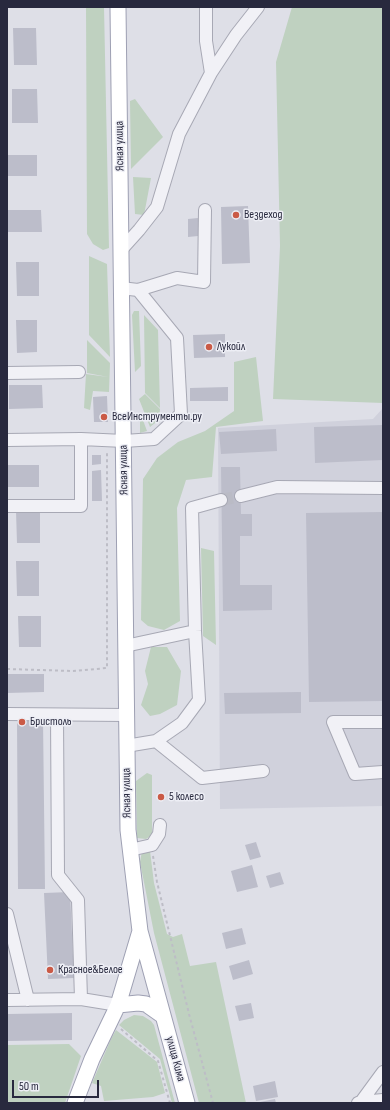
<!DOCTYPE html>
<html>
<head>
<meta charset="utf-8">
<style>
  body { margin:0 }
  #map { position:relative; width:390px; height:1110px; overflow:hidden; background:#dedfe7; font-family:"Sofia Sans Condensed",sans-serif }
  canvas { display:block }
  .frame { position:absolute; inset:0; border:8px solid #28293e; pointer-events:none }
  .scale { position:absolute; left:12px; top:1080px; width:87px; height:18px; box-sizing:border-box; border:2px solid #28293e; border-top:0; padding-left:5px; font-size:12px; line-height:14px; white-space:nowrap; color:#28293e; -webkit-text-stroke:3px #edeef5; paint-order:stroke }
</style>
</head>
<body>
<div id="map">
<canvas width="390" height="1110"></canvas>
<div class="frame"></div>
<div class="scale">50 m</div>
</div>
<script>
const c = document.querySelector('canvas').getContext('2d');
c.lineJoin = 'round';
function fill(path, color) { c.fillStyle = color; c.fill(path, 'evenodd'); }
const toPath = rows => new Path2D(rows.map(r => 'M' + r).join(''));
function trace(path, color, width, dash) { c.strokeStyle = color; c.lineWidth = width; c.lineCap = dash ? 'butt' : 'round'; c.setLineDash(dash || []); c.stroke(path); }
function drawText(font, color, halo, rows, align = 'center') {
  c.font = font + ' "Sofia Sans Condensed",sans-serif'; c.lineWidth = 3; c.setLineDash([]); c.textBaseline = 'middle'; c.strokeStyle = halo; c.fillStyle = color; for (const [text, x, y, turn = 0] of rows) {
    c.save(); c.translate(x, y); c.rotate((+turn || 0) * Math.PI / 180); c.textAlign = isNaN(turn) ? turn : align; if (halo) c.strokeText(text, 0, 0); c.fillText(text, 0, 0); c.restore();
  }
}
fill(toPath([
  [383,408,383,806,220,809,218,428,373,419]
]), '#d0d1dc');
fill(toPath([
  [86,7,104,7,109,248,103,250,93,244,87,234],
  [292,7,383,7,383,403,273,399,280,246,276,62],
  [135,99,163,137,131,169,130,101],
  [133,177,151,178,144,215,135,214],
  [89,256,107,264,110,357,89,335],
  [134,311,139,311,141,366,135,372,132,315],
  [144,315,158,330,160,408,145,393],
  [87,340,110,363,109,392,93,391,90,410,84,408,86,374,108,377,87,373],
  [256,357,263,421,216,427,212,477,186,480,177,508,180,621,164,630,148,626,141,620,143,479,157,458,178,442,205,431,234,411,234,362],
  [145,394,160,409,159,420,150,427,139,399],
  [140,412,147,431,140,433],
  [201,548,214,551,216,645,203,636],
  [151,647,167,647,181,671,177,705,160,714,150,716,141,705,148,684,145,671],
  [147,773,152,775,152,833,149,837,146,839,137,838,136,781],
  [142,851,150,851,154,883,167,934,173,937,182,934,190,966,216,962,246,1103,199,1103,154,933,140,862],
  [134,1015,143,1016,151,1021,154,1025,175,1103,172,1103,160,1059,119,1025,124,1020],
  [116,1030,157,1062,165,1093,153,1097,104,1101,101,1086,92,1083,111,1039],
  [69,1044,81,1056,65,1103,7,1103,7,1045]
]), '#bfd1c0');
fill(toPath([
  [13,28,36,28,37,65,14,65],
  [12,89,37,89,38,123,12,123],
  [8,155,37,155,37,176,8,176],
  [248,206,250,263,222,264,221,207],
  [7,210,41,210,42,232,7,232],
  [198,218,198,236,188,237,188,219],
  [16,262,39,262,39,296,17,296],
  [16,320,37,320,37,352,17,353],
  [225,334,225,357,194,358,193,335],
  [9,385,42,385,43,408,9,409],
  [228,387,228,401,190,401,190,388],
  [107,396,108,422,94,422,93,397],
  [383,425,383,460,315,463,314,427],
  [276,429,277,451,221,454,219,432],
  [92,455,101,455,101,464,92,465],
  [7,465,39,465,39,487,7,487],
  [221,467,240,467,241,514,252,514,252,536,240,536,240,585,272,585,272,610,223,611],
  [101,470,102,501,92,501,92,471],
  [40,510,40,543,17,543,16,511],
  [383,512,383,701,309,702,306,513],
  [16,561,39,561,39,596,17,596],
  [18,616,41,616,41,647,19,647],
  [7,674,44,674,44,692,7,693],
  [301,692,301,713,225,714,224,693],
  [17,719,43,719,45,889,18,889],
  [256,842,261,857,250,860,245,845],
  [252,865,258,887,237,892,231,871],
  [280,872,284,884,270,888,266,876],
  [70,892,74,978,48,979,44,893],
  [242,928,246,944,226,949,222,933],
  [249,960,253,974,233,980,229,966],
  [251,1003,254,1018,239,1021,235,1006],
  [72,1013,72,1040,7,1041,7,1014],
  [275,1081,278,1097,256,1101,253,1086],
  [275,1099,276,1103,260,1103,260,1102]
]), '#bcbdca');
trace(toPath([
  [221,500,241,496]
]), '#babbc5', 12, [12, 6]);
const minor = toPath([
  [206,7,206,41,211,73],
  [121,250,139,230,157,207,179,134,211,73,236,35,258,7],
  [121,288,138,290,177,278,204,282,205,210],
  [7,373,79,372],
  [7,440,81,439,124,441,154,439,181,414,177,338,138,290],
  [241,496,277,487,383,488],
  [7,506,81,506,81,439],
  [125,646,195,631],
  [7,714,126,715],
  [57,715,58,875,78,900,81,999],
  [383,722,333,722,355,774,383,772],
  [156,741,202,778,263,771],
  [126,746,156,741,182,723,199,700,195,631,192,508,221,500],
  [130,850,152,845,159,834,160,825],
  [7,914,28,1000],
  [7,1000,81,999,118,1005],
  [361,1102,383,1072],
  [358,1103,361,1102,383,1100]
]);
const major = toPath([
  [118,7,128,830,140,931,187,1103],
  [118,1005,138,1003,146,1004,163,1016],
  [75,1103,92,1059,118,1005,140,931]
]);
trace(minor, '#a7a8b4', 14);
trace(major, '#9ea0b3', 17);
trace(toPath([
  [7,669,73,671,107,668,107,451],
  [153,856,157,882,189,1014,213,1103],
  [121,1029,158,1061,170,1103]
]), '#bdbdc6', 2, [3, 3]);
trace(minor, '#f1f1f6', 12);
trace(major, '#fff', 15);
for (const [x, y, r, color] of [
  [236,215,4,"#ca5a46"],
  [209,347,4,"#ca5a46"],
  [104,417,4,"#ca5a46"],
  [22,722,4,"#ca5a46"],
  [161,797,4,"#ca5a46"],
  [50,970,4,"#ca5a46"]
]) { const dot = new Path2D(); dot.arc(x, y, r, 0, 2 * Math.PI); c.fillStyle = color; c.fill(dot); trace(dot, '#edeef5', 1.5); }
drawText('12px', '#28293e', '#edeef5', [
  ["Ясная улица",120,146,-91],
  ["Ясная улица",124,470,-91],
  ["Ясная улица",127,793,-91],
  ["улица Кима",175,1059,75]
]);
drawText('12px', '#28293e', '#edeef5', [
  ["Вездеход",244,215],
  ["Лукойл",217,347],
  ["ВсеИнструменты.ру",112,417],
  ["Бристоль",30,722],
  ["5 колесо",169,797],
  ["Красное&Белое",58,970]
], 'left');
</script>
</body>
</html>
